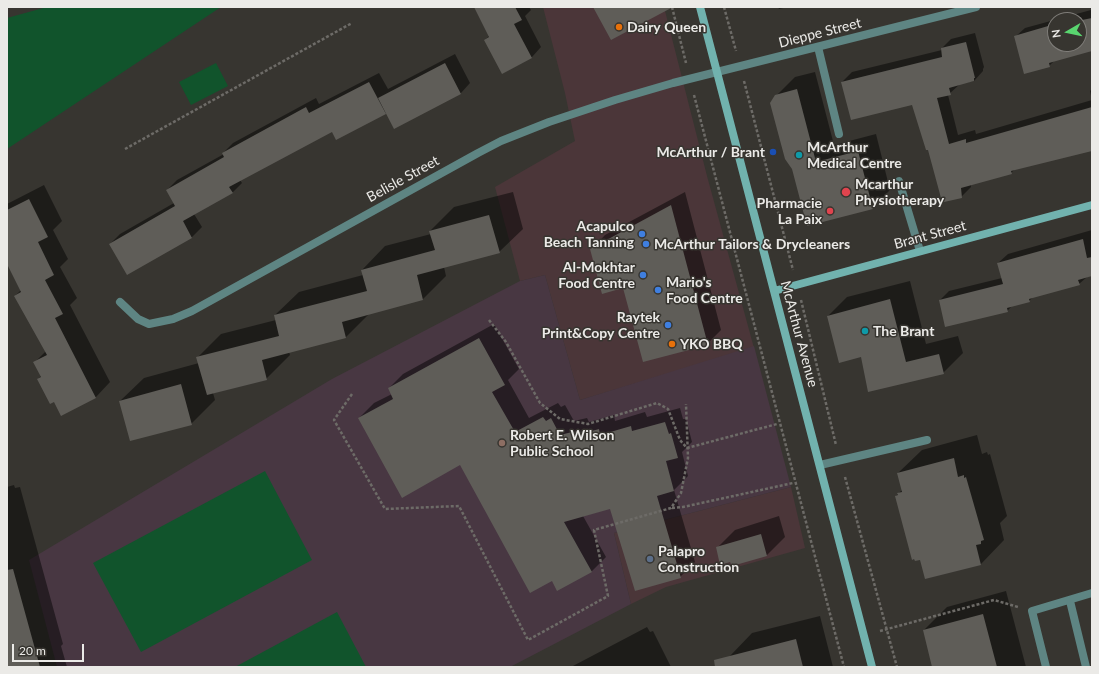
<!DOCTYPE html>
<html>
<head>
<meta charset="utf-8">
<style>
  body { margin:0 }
  #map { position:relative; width:1099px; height:674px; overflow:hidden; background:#373530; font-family:Lato,sans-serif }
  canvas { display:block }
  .frame { position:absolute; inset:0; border:8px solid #ebeae7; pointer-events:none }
  .north { position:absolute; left:1047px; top:12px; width:40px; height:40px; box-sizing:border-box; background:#373530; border:1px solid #7f7d79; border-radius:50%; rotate:261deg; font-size:11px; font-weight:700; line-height:16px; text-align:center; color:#ebeae7 }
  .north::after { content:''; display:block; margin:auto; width:14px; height:18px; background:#59d56f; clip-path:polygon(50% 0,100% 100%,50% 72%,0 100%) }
  .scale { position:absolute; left:12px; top:644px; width:72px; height:18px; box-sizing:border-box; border:2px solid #ebeae7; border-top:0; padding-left:5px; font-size:12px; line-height:14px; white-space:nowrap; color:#ebeae7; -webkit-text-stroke:3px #373530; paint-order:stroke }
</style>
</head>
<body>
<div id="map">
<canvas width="1099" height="674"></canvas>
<div class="frame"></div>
<div class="north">N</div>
<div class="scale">20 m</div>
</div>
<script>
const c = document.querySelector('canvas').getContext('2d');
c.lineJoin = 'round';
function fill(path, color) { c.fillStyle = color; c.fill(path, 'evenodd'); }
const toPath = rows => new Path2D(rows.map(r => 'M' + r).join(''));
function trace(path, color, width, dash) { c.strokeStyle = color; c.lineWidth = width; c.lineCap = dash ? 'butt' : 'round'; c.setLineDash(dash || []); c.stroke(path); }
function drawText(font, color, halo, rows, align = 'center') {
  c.font = font + ' Lato,sans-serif'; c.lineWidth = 3; c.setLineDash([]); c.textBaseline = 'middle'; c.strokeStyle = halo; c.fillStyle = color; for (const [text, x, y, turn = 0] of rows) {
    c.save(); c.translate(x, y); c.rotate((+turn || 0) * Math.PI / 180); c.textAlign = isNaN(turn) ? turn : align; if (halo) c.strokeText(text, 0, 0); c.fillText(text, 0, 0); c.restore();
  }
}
fill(toPath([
  [543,7,664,7,707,176,754,348,580,400,545,275,520,281,495,187,575,141,565,93],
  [791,487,805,548,666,587,631,604,614,533]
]), '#4b3639');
fill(toPath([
  [545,275,580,400,754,346,791,487,614,533,631,604,510,667,57,667,29,560,332,379,520,281]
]), '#483742');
fill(toPath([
  [47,7,221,7,7,149,7,18],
  [216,63,228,86,191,105,179,82],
  [265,471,312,560,141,652,93,563],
  [337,612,366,667,235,667]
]), '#11542c');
fill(toPath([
  [475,7,529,7,531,10,525,16,541,47,532,57,503,73,485,40,490,35],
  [778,7,788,7,779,9],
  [1091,10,1092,50,1056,59,1049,66,1015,37,1025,28],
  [1055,20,1079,20,1079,44,1055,44],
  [975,33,984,67,983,69,983,71,974,81,960,84,948,95,958,135,975,130,976,134,1092,100,1091,150,1016,168,1011,173,971,184,971,187,961,197,929,149,913,104,842,82,852,72,942,50,942,48,951,39],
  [455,54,470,83,461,93,394,128,387,112,332,131,240,180,242,183,232,193,194,214,202,227,192,237,127,274,110,244,120,234,174,203,167,190,177,180,224,154,223,153,233,143,316,98,319,104,379,73,388,89],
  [815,72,834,145,876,134,890,190,872,208,808,225,776,96,795,77],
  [1092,89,1092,100,1090,91],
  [44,185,62,221,53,230,68,259,60,267,77,298,70,305,110,382,96,397,62,415,54,400,38,379,41,376,34,363,46,351,15,296,21,290,7,261,7,204],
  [513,192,523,229,499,252,444,267,446,276,423,299,370,313,346,337,289,352,290,355,266,379,213,393,215,400,191,424,120,401,144,378,199,363,197,358,221,334,276,320,275,315,299,292,363,275,362,270,385,246,431,234,430,231,454,207],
  [685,192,721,330,707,344,623,287,591,250,605,235],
  [1092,230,1092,275,1087,277,1079,284,1034,296,1029,301,1012,306,1007,311,940,300,949,291,1002,278,998,263,1008,254],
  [910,281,926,344,958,336,963,353,943,373,862,356,828,316,847,297],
  [494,324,519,369,508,380,529,418,558,403,561,407,565,405,574,421,587,418,589,422,614,415,615,421,645,412,647,417,680,408,683,419,686,419,692,442,682,452,688,476,674,490,695,562,680,577,611,508,583,516,606,557,591,572,553,580,460,464,359,418,374,403,392,394,389,388,403,374],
  [977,435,982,454,987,452,988,455,990,454,1007,516,1000,523,1004,540,981,564,926,578,921,559,896,496,903,489,898,473,922,450],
  [14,485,15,488,20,487,63,644,61,646,67,667,7,667,7,487],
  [779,516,785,537,767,555,732,565,731,561,717,548,735,530],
  [1006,591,1026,667,933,667,924,630,947,607],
  [820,616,833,667,731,667,729,657,752,633],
  [647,627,650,632,653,631,671,667,571,667]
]), '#0007');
fill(toPath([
  [474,7,515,7,522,20,514,24,532,58,502,74,484,40,489,37],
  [593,7,673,7,611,40],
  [1081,17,1082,20,1092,18,1092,51,1049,63,1050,67,1024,74,1014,36,1055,24,1055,44,1079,44,1079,20,1069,20],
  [966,42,975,78,974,78,974,81,949,88,951,95,937,98,949,144,966,139,966,143,1092,107,1092,147,1091,147,1092,151,1011,171,1012,174,961,188,962,198,944,202,942,197,941,198,928,150,926,150,912,105,851,120,841,82,942,57,941,48],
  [445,63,461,94,394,129,378,98],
  [369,82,386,114,336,140,332,132,229,187,233,193,183,221,192,238,127,275,109,244,175,206,166,190,224,157,222,153,306,107,309,113],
  [797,89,816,162,858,151,873,209,807,226,792,169,785,159,770,103,775,95],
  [29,199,48,237,38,242,54,275,45,280,63,314,55,318,96,398,61,416,54,402,50,404,37,379,41,377,33,362,47,355,14,296,21,292,7,264,7,210],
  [671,205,708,345,643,362,623,288,602,294,590,249],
  [489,215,500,253,417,275,423,300,342,322,346,338,262,360,267,380,207,395,196,357,279,336,274,315,367,291,361,270,435,250,429,231],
  [1083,239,1087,258,1092,257,1092,276,1078,280,1080,285,1029,299,1030,302,1007,308,1008,312,945,327,939,300,1003,284,997,263],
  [890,299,906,362,939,354,944,374,868,392,861,357,839,363,827,316],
  [479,338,505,385,492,392,515,432,543,417,546,421,551,418,560,435,572,432,574,436,599,429,600,435,631,426,632,431,665,422,669,434,671,433,678,458,666,461,674,491,657,496,681,578,635,591,610,509,564,522,592,572,557,591,552,581,530,593,460,465,402,498,358,418,393,399,388,388],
  [181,384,192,425,130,441,119,401],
  [954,458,958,477,964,475,964,478,966,477,984,540,981,541,981,544,976,545,981,565,925,579,920,560,915,561,914,559,912,560,895,496,898,495,897,493,902,492,897,473],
  [761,534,767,556,732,566,730,562,720,565,716,547],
  [13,569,40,667,7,667,7,570],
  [983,614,997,667,932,667,923,630],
  [796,639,803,667,715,667,714,660]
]), '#5f5d58');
trace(toPath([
  [672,7,686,63],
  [724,7,736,51],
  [744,81,793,270],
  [694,95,844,667],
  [125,149,352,23],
  [801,300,836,445],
  [489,320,506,342,540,403,560,419,588,424,657,403,668,409,680,440,687,448,777,424],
  [352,394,334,420,385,509,459,506,528,640,608,596,594,530,671,508,681,493,688,458,686,404],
  [845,477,897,667],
  [672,508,683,507,793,483],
  [880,631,994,600,1018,607]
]), '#6d6b67', 2.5, [3, 2]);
trace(toPath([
  [818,47,839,134],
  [899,181,920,251],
  [820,465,927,440]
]), '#5e8583', 8);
trace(toPath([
  [120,302,138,319,149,324,173,319,192,311,478,153,501,141,549,122,615,100,673,83,976,7],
  [1070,601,1086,667],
  [1046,667,1032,611,1092,593]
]), '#5e8583', 8);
trace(toPath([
  [700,7,872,667],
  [774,291,1092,205]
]), '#71b2ae', 8);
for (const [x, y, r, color] of [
  [619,27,4,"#e8710a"],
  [773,152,4,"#1a4fb4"],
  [799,155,4,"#0f9aa8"],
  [846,192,5,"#e0444e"],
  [830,211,4,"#e0444e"],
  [642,234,4,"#3f7fe0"],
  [646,244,4,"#3f7fe0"],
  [643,275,4,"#3f7fe0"],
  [658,290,4,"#3f7fe0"],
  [668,325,4,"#3f7fe0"],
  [865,331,4,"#0f9aa8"],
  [672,344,4,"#e8710a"],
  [502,443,4,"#8d6e63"],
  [650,559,4,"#5c6f8a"]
]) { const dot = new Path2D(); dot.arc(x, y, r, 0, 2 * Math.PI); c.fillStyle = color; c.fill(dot); trace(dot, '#373530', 1.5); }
drawText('bold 14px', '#ebeae7', '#373530', [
  ["Dairy Queen",627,27],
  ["McArthur",807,147],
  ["Medical Centre",807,163],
  ["McArthur / Brant",765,152,"right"],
  ["Mcarthur",855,184],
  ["Physiotherapy",855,200],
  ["Pharmacie",822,203,"right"],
  ["La Paix",822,219,"right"],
  ["Acapulco",634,226,"right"],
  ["Beach Tanning",634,242,"right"],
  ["McArthur Tailors & Drycleaners",654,244],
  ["Al-Mokhtar",635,267,"right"],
  ["Food Centre",635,283,"right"],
  ["Mario's",666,282],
  ["Food Centre",666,298],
  ["Raytek",660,317,"right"],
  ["Print&Copy Centre",660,333,"right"],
  ["The Brant",873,331],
  ["YKO BBQ",680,344],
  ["Robert E. Wilson",510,435],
  ["Public School",510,451],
  ["Palapro",658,551],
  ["Construction",658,567]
], 'left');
drawText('14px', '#ebeae7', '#373530', [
  ["Dieppe Street",820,33,-14],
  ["Belisle Street",403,179,-29],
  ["Brant Street",930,235,-15],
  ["McArthur Avenue",799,334,75]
]);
</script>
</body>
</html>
